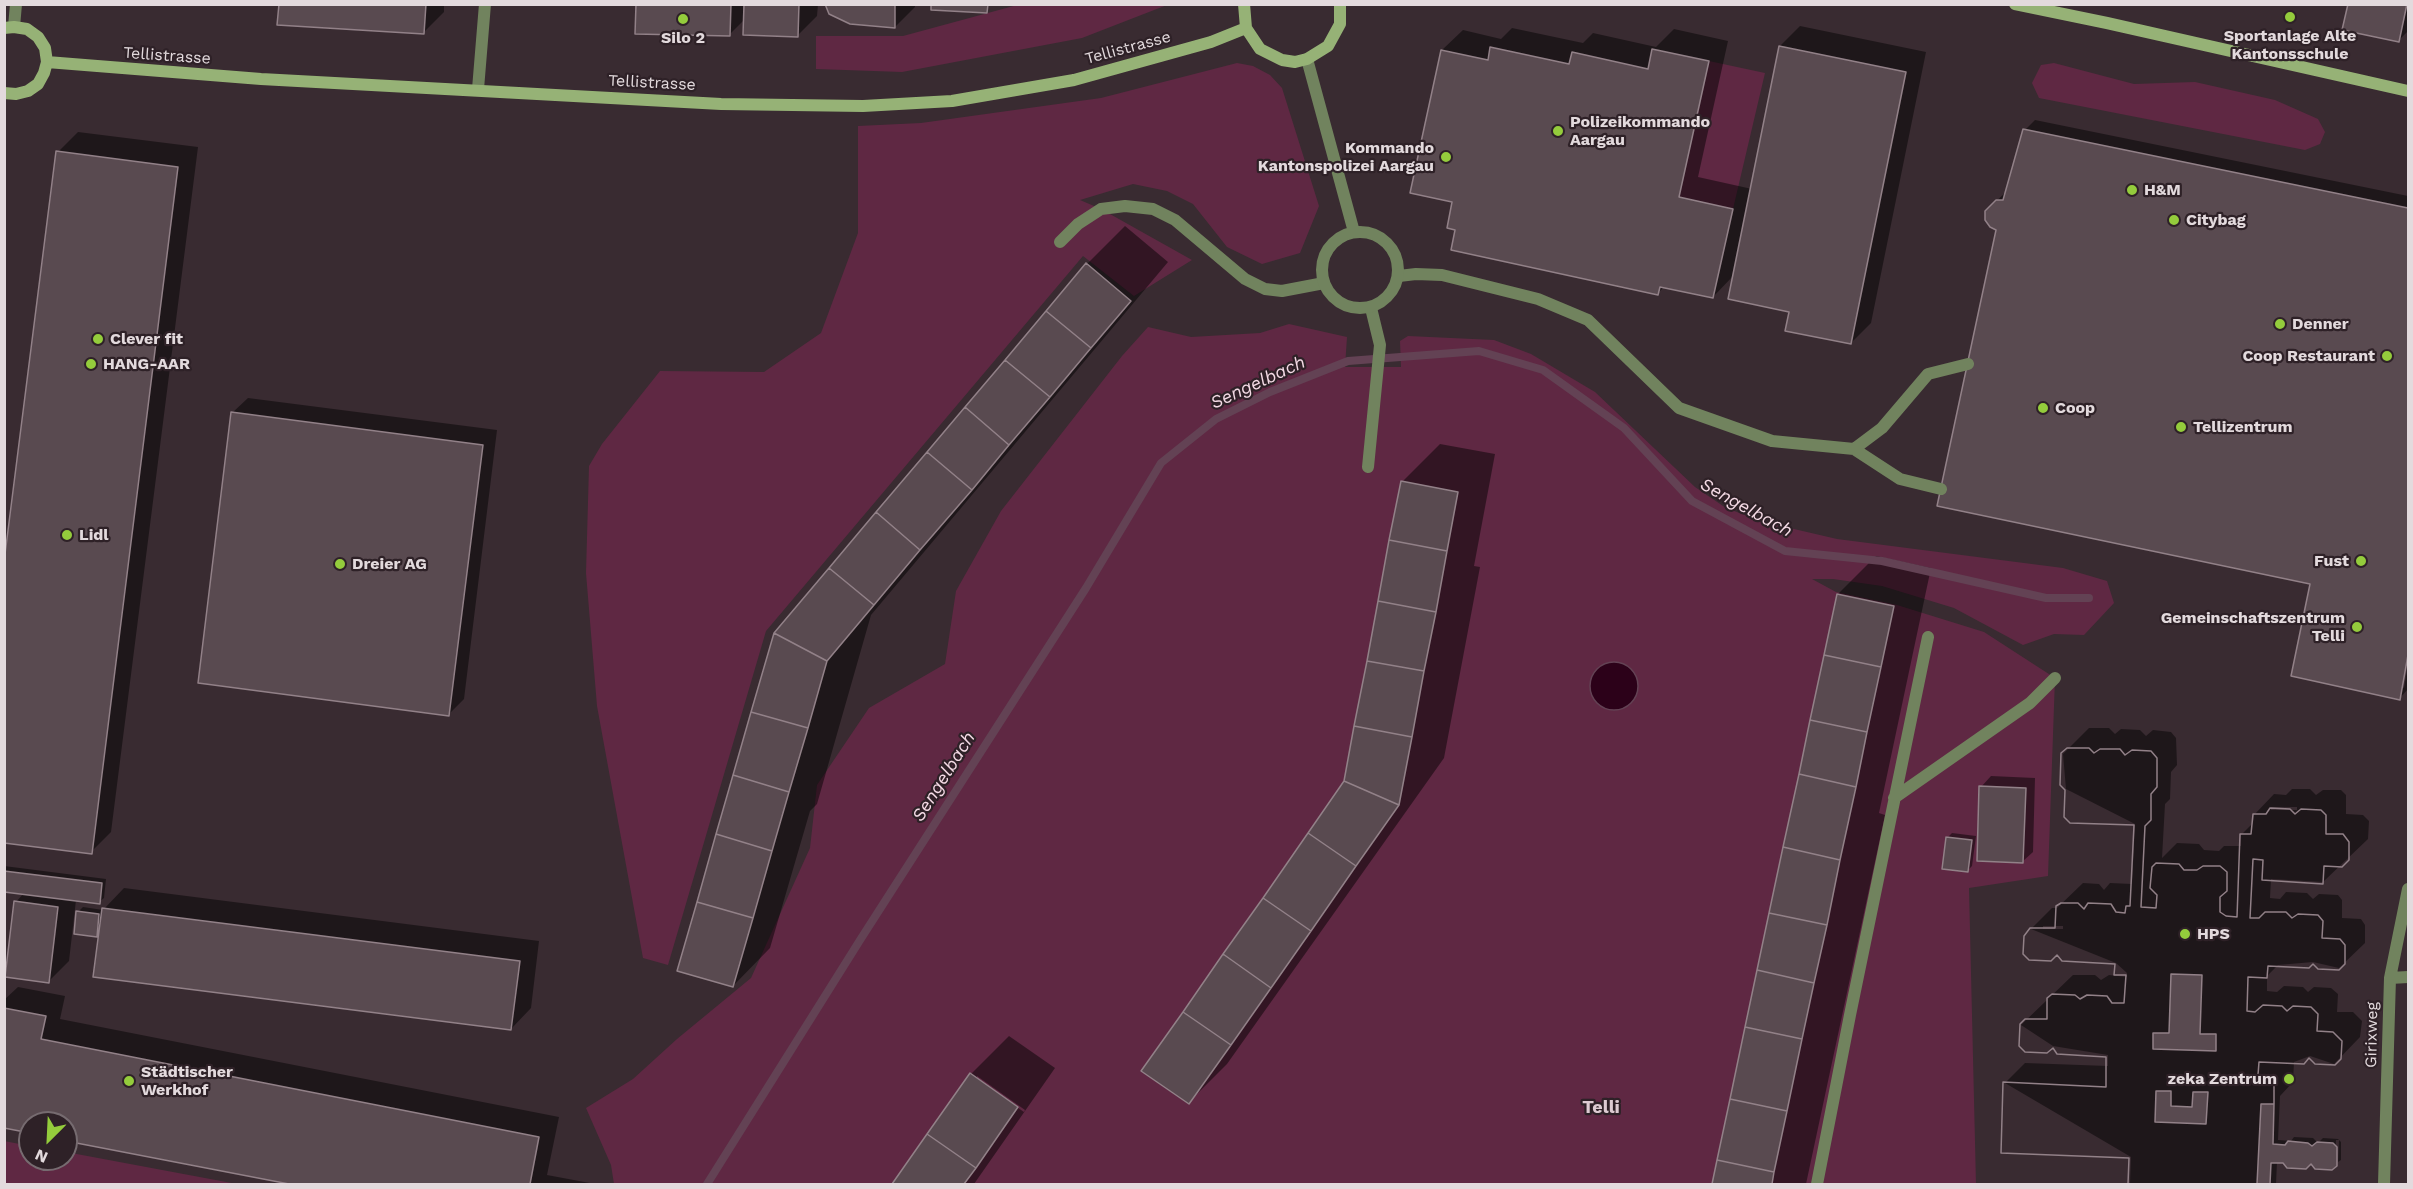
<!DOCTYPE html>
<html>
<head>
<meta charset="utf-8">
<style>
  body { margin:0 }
  #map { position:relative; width:2413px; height:1189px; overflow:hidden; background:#392b31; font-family:"Work Sans",sans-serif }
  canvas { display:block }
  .frame { position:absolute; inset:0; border:6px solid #e3dadd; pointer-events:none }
  .north { position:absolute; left:18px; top:1111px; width:60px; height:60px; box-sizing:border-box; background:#2e2127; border:2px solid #766b70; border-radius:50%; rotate:204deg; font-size:16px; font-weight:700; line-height:24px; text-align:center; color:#e3dadd }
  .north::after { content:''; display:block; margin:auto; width:21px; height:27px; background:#94cc3c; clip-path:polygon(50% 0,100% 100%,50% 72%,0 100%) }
</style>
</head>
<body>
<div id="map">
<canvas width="2413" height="1189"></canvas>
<div class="frame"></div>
<div class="north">N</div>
</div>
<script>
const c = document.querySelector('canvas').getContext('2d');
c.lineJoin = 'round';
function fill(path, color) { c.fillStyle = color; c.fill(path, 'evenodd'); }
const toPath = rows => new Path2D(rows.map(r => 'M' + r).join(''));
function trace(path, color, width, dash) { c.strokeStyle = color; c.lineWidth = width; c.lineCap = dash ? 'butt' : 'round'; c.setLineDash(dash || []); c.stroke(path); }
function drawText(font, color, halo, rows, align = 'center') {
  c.font = font + ' "Work Sans",sans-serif'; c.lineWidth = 4.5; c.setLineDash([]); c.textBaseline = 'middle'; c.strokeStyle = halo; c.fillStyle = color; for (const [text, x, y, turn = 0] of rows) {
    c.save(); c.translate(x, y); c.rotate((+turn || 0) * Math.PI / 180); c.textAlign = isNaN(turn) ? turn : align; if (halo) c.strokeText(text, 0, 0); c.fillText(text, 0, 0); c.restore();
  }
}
fill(toPath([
  [1021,4,1167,5,1082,38,902,72,816,69,816,36,903,36],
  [1709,61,1765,73,1733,209,1679,197],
  [1237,63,1253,66,1270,75,1282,88,1319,206,1300,253,1262,264,1227,247,1193,204,1167,191,1133,184,1080,200,1101,209,1192,260,1134,296,1083,256,766,631,668,965,643,958,597,706,586,573,589,466,602,444,660,371,764,372,821,333,858,233,858,126,921,123,1101,98],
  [2054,63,2134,84,2195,82,2275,100,2318,119,2325,132,2320,144,2305,150,2039,98,2032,83,2041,65],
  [1289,324,1347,337,1345,367,1401,367,1400,341,1408,336,1494,340,1531,354,1595,392,1695,487,1726,508,1764,522,1837,539,2063,568,2107,581,2114,603,2084,635,2054,634,2023,645,1954,608,1882,586,1833,579,1812,579,1836,592,1897,605,1984,632,2055,678,2048,876,1969,888,1976,1184,614,1184,611,1165,586,1108,633,1079,677,1039,751,978,810,848,817,785,869,708,945,664,956,591,1001,511,1122,356,1148,327,1191,337,1260,333],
  [4,1141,30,1146,30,1159,66,1159,66,1152,237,1184,5,1184]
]), '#5f2843');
const water = toPath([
  '1590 686a24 24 0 1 1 48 0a24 24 0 1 1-48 0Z'
]);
fill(water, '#2c0119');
trace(water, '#634254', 1.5);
fill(toPath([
  [280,4,444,4,444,12,424,32],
  [638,4,818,4,817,16,797,36,745,19,729,35],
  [827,4,915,4,915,7,895,27],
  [2349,4,2408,4,2408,31,2398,41],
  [1800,26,1926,52,1871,323,1851,343,1791,311,1734,275,1713,297,1665,286,1658,293,1457,229,1442,50,1463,30,1501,39,1512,28,1583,43,1593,33,1656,47,1674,29,1728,41,1698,177,1752,189,1780,46],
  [2035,120,2408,196,2408,651,2401,687,2404,688,2408,665,2408,689,2399,699,2312,583,1998,229,1986,211,2008,190,2025,130],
  [78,132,198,147,111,832,91,852,58,152],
  [1125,226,1168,262,871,615,817,804,810,811,770,948,733,986,775,634,1087,264],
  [248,398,497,430,464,699,449,714,232,413],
  [1440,444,1495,454,1474,566,1480,567,1444,758,1227,1064,1189,1102,1345,782,1402,482],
  [1876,556,1931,568,1879,813,1885,815,1806,1184,1713,1184,1838,594],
  [2089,728,2109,728,2115,734,2121,729,2140,730,2146,736,2153,730,2171,732,2176,738,2177,765,2171,772,2170,799,2165,804,2162,858,2177,843,2199,844,2204,850,2219,851,2224,846,2241,846,2241,835,2253,823,2254,815,2274,794,2286,795,2292,789,2310,789,2316,795,2323,790,2341,790,2346,795,2346,814,2363,815,2369,821,2368,839,2323,882,2271,879,2270,898,2280,899,2286,892,2307,893,2313,899,2319,894,2338,895,2342,900,2342,918,2361,919,2365,925,2365,943,2339,968,2313,962,2278,965,2267,976,2267,991,2277,992,2284,986,2303,987,2308,992,2314,987,2331,988,2338,994,2337,1012,2353,1012,2362,1021,2360,1037,2334,1064,2310,1056,2294,1062,2293,1082,2280,1096,2278,1140,2291,1141,2294,1137,2313,1138,2318,1143,2323,1138,2338,1139,2341,1142,2341,1160,2338,1162,2339,1140,2336,1140,2335,1165,2277,1162,2276,1184,2130,1184,2131,1157,2005,1083,2025,1063,2108,1066,2108,1055,2053,1046,2021,1025,2073,975,2095,975,2101,980,2109,975,2127,977,2127,973,2116,963,2031,929,2052,908,2057,908,2083,883,2099,884,2104,890,2110,883,2132,884,2135,824,2066,789,2063,754],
  [2271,807,2297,807,2297,810,2271,810],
  [2043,926,2063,926,2063,929,2043,929],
  [1991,776,2035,778,2033,852,2022,862,1981,787],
  [1952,833,1976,836,1972,866,1967,871,1947,838],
  [4,866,106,879,104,898,99,902,76,900,69,961,49,981,16,902,24,893,4,891],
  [124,888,539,941,531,1008,511,1029,101,931,96,936,78,912,83,907,103,910],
  [18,987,65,996,60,1019,559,1117,547,1175,595,1184,296,1184,66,1139,66,1123,30,1123,30,1132,4,1127,4,1000],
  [1009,1036,1055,1068,974,1184,894,1184,971,1074],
  [977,1076,1025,1110,1024,1112,977,1080]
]), '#0007');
trace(toPath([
  [707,1184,860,940,1086,588,1161,463,1216,419,1270,392,1348,361,1479,351,1543,370,1624,428,1692,501,1785,551,1882,561,2046,598,2089,598]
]), '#634254', 8);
const building = toPath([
  [279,4,426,4,424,34,277,25,279,4],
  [636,4,731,4,730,36,635,34,636,4],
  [744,4,799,4,798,37,743,35,744,4],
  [825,4,895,4,895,28,850,24,829,14,825,4],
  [931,4,988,4,987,13,931,10,931,4],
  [2348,4,2407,4,2399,42,2342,30,2348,4],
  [1779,46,1906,72,1851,344,1785,331,1789,312,1728,299,1779,46],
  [1490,47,1569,64,1572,52,1648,69,1652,49,1709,61,1679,197,1733,209,1713,298,1660,287,1658,295,1451,250,1455,230,1447,228,1452,202,1410,193,1441,50,1488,60,1490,47],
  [2023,129,2408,208,2408,655,2400,700,2291,676,2310,584,1937,506,1996,230,1990,227,1985,220,1985,211,1996,200,2003,200,2023,129],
  [56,151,178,167,92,854,4,843,4,562,56,151],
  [1086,263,1131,301,1091,348,1046,311,1086,263],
  [1046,311,1091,348,1050,397,1005,360,1046,311],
  [1005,360,1050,397,1009,445,965,407,1005,360],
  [965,407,1009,445,972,490,927,452,965,407],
  [231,412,483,445,449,716,198,683,231,412],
  [927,452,972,490,920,550,876,512,927,452],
  [1401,481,1458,492,1447,551,1389,540,1401,481],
  [876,512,920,550,874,605,829,568,876,512],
  [1389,540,1447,551,1436,612,1378,601,1389,540],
  [829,568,874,605,827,661,774,633,829,568],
  [1837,594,1894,606,1881,667,1824,655,1837,594],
  [1378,601,1436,612,1424,671,1367,661,1378,601],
  [774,633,827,661,808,728,751,712,774,633],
  [1824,655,1881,667,1867,732,1810,720,1824,655],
  [1367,661,1424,671,1412,737,1354,726,1367,661],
  [751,712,808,728,789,792,733,775,751,712],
  [1810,720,1867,732,1856,787,1799,774,1810,720],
  [1354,726,1412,737,1399,805,1344,781,1354,726],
  [2067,748,2089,748,2094,753,2100,749,2120,749,2125,755,2132,750,2151,751,2157,758,2157,787,2151,794,2151,820,2145,826,2141,907,2156,908,2157,895,2150,888,2152,867,2156,863,2179,864,2184,870,2197,870,2203,866,2220,866,2227,872,2227,891,2220,897,2220,912,2226,916,2237,917,2240,834,2251,834,2253,814,2266,814,2270,808,2290,809,2295,814,2301,809,2321,810,2326,815,2326,834,2343,834,2349,842,2349,860,2342,867,2324,866,2323,884,2262,880,2263,860,2253,859,2250,918,2259,918,2265,912,2286,912,2292,918,2298,914,2318,915,2323,921,2322,938,2340,939,2345,945,2345,964,2339,970,2318,969,2313,964,2309,968,2268,966,2267,978,2248,977,2247,1011,2255,1012,2263,1005,2282,1006,2287,1011,2293,1006,2311,1007,2318,1014,2317,1031,2333,1032,2342,1041,2341,1059,2335,1065,2315,1064,2309,1058,2304,1064,2259,1062,2258,1075,2274,1076,2274,1104,2261,1104,2257,1184,2128,1184,2129,1158,2001,1153,2003,1082,2106,1087,2106,1057,2057,1054,2053,1048,2047,1053,2025,1052,2019,1046,2020,1024,2025,1019,2047,1019,2047,998,2052,994,2075,995,2080,999,2087,995,2107,996,2112,1003,2124,1003,2126,975,2114,975,2115,964,2062,961,2057,955,2051,961,2029,960,2023,954,2024,936,2030,928,2055,928,2056,906,2061,903,2078,903,2084,909,2088,903,2111,904,2116,912,2125,913,2126,906,2130,906,2134,825,2070,823,2064,817,2065,790,2060,785,2061,753,2067,748],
  [2171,974,2202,975,2200,1034,2216,1034,2216,1051,2153,1049,2153,1033,2169,1033,2171,974],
  [2156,1091,2171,1091,2171,1106,2192,1107,2193,1092,2208,1092,2206,1124,2155,1122,2156,1091],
  [2067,748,2089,748,2094,753,2100,749,2120,749,2125,755,2132,750,2151,751,2157,758,2157,787,2151,794,2151,820,2145,826,2141,907,2156,908,2157,895,2150,888,2152,867,2156,863,2179,864,2184,870,2197,870,2203,866,2220,866,2227,872,2227,891,2220,897,2220,912,2226,916,2237,917,2240,834,2251,834,2253,814,2266,814,2270,808,2290,809,2295,814,2301,809,2321,810,2326,815,2326,834,2343,834,2349,842,2349,860,2342,867,2324,866,2323,884,2262,880,2263,860,2253,859,2250,918,2259,918,2265,912,2286,912,2292,918,2298,914,2318,915,2323,921,2322,938,2340,939,2345,945,2345,964,2339,970,2318,969,2313,964,2309,968,2268,966,2267,978,2248,977,2247,1011,2255,1012,2263,1005,2282,1006,2287,1011,2293,1006,2311,1007,2318,1014,2317,1031,2333,1032,2342,1041,2341,1059,2335,1065,2315,1064,2309,1058,2304,1064,2259,1062,2258,1075,2274,1076,2274,1104,2261,1104,2257,1184,2128,1184,2129,1158,2001,1153,2003,1082,2106,1087,2106,1057,2057,1054,2053,1048,2047,1053,2025,1052,2019,1046,2020,1024,2025,1019,2047,1019,2047,998,2052,994,2075,995,2080,999,2087,995,2107,996,2112,1003,2124,1003,2126,975,2114,975,2115,964,2062,961,2057,955,2051,961,2029,960,2023,954,2024,936,2030,928,2055,928,2056,906,2061,903,2078,903,2084,909,2088,903,2111,904,2116,912,2125,913,2126,906,2130,906,2134,825,2070,823,2064,817,2065,790,2060,785,2061,753,2067,748],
  [1799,774,1856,787,1840,860,1783,847,1799,774],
  [733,775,789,792,772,851,716,834,733,775],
  [1344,781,1399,805,1356,866,1308,833,1344,781],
  [1979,786,2026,788,2023,863,1977,861,1979,786],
  [1308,833,1356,866,1311,931,1263,898,1308,833],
  [716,834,772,851,753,918,697,902,716,834],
  [1946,837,1972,840,1968,872,1942,869,1946,837],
  [1783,847,1840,860,1827,925,1769,913,1783,847],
  [4,871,102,883,100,904,4,892,4,871],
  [1263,898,1311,931,1271,988,1223,954,1263,898],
  [14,901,58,907,49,983,5,977,14,901],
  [697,902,753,918,733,987,677,971,697,902],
  [102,908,520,961,511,1030,93,977,102,908],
  [76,911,99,914,97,937,74,934,76,911],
  [1769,913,1827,925,1814,983,1757,970,1769,913],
  [1223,954,1271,988,1231,1045,1183,1012,1223,954],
  [1757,970,1814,983,1802,1039,1745,1027,1757,970],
  [4,1008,46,1016,41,1039,539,1137,530,1184,289,1184,66,1141,66,1123,30,1123,30,1133,4,1128,4,1008],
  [1183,1012,1231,1045,1189,1104,1141,1071,1183,1012],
  [1745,1027,1802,1039,1787,1111,1730,1099,1745,1027],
  [970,1073,1018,1107,976,1168,927,1134,970,1073],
  [1730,1099,1787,1111,1774,1172,1717,1160,1730,1099],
  [2261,1104,2274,1104,2273,1144,2285,1145,2288,1141,2308,1143,2312,1146,2317,1142,2333,1143,2337,1147,2337,1166,2332,1170,2315,1169,2311,1164,2306,1169,2287,1168,2283,1163,2271,1163,2270,1184,2257,1184,2261,1104],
  [927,1134,976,1168,964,1184,892,1184,927,1134],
  [1717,1160,1774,1172,1772,1184,1712,1184,1717,1160]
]);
fill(building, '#594a50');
trace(building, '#928188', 1.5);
trace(toPath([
  [478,89,485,4],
  [1060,242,1078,224,1101,209,1125,206,1153,209,1175,220,1245,279,1265,289,1282,291,1324,283],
  [1399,276,1416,274,1442,275,1538,299,1588,320,1679,408,1772,441,1854,449,1882,428,1928,374,1968,364],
  [1854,449,1900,479,1941,489],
  [1368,467,1380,345,1371,308],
  [1894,798,2030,703,2055,678],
  [1817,1184,1850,1015,1928,637]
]), '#71835e', 12);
trace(toPath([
  [14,27,16,4],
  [1307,59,1354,232],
  '1322 270a38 38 0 1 1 76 0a38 38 0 1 1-76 0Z',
  [2390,978,2408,977],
  [2384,1184,2390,978,2408,889]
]), '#71835e', 12);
trace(toPath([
  [1244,4,1246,28,1260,49,1282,60,1295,62,1307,59,1328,46,1340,24,1340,4],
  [2015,4,2107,23,2408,91],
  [4,28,14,27,27,29,38,37,45,48,47,62,44,73,38,84,28,91,16,94,4,93],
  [47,62,261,79,721,104,863,106,952,101,1074,80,1211,42,1246,28]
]), '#96b276', 12);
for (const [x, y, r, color] of [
  [2290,17,6,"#94cc3c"],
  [683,19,6,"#94cc3c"],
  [1558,131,6,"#94cc3c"],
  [1446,157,6,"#94cc3c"],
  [2132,190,6,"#94cc3c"],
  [2174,220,6,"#94cc3c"],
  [2280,324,6,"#94cc3c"],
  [98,339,6,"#94cc3c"],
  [2387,356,6,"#94cc3c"],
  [91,364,6,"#94cc3c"],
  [2043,408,6,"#94cc3c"],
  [2181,427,6,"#94cc3c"],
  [67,535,6,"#94cc3c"],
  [2361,561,6,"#94cc3c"],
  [340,564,6,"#94cc3c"],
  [2357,627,6,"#94cc3c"],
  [2185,934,6,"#94cc3c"],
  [2289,1079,6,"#94cc3c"],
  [129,1081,6,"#94cc3c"]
]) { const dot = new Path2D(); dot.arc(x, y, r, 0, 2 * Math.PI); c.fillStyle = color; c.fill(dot); trace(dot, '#2e2127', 2); }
drawText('bold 16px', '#e3dadd', '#2e2127', [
  ["Sportanlage Alte",2290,36,"center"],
  ["Kantonsschule",2290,54,"center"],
  ["Silo 2",683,38,"center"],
  ["Polizeikommando",1570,122],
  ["Aargau",1570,140],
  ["Kommando",1434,148,"right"],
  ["Kantonspolizei Aargau",1434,166,"right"],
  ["H&M",2144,190],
  ["Citybag",2186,220],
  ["Denner",2292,324],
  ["Clever fit",110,339],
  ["Coop Restaurant",2375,356,"right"],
  ["HANG-AAR",103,364],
  ["Coop",2055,408],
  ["Tellizentrum",2193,427],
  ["Lidl",79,535],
  ["Fust",2349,561,"right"],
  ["Dreier AG",352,564],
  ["Gemeinschaftszentrum",2345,618,"right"],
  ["Telli",2345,636,"right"],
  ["HPS",2197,934],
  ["Städtischer",141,1072],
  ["Werkhof",141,1090],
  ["zeka Zentrum",2277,1079,"right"]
], 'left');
drawText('16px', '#e3dadd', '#2e2127', [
  ["Tellistrasse",1128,48,-15],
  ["Tellistrasse",167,56,4],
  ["Tellistrasse",652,83,3],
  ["Girixweg",2372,1035,-89]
]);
drawText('italic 18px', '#f4dae5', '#2e2127', [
  ["Sengelbach",1258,383,-25],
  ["Sengelbach",1746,508,29],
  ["Sengelbach",944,777,-58]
]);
drawText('bold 18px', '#ddcbd2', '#2e2127', [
  ["Telli",1601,1108]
]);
</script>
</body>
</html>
